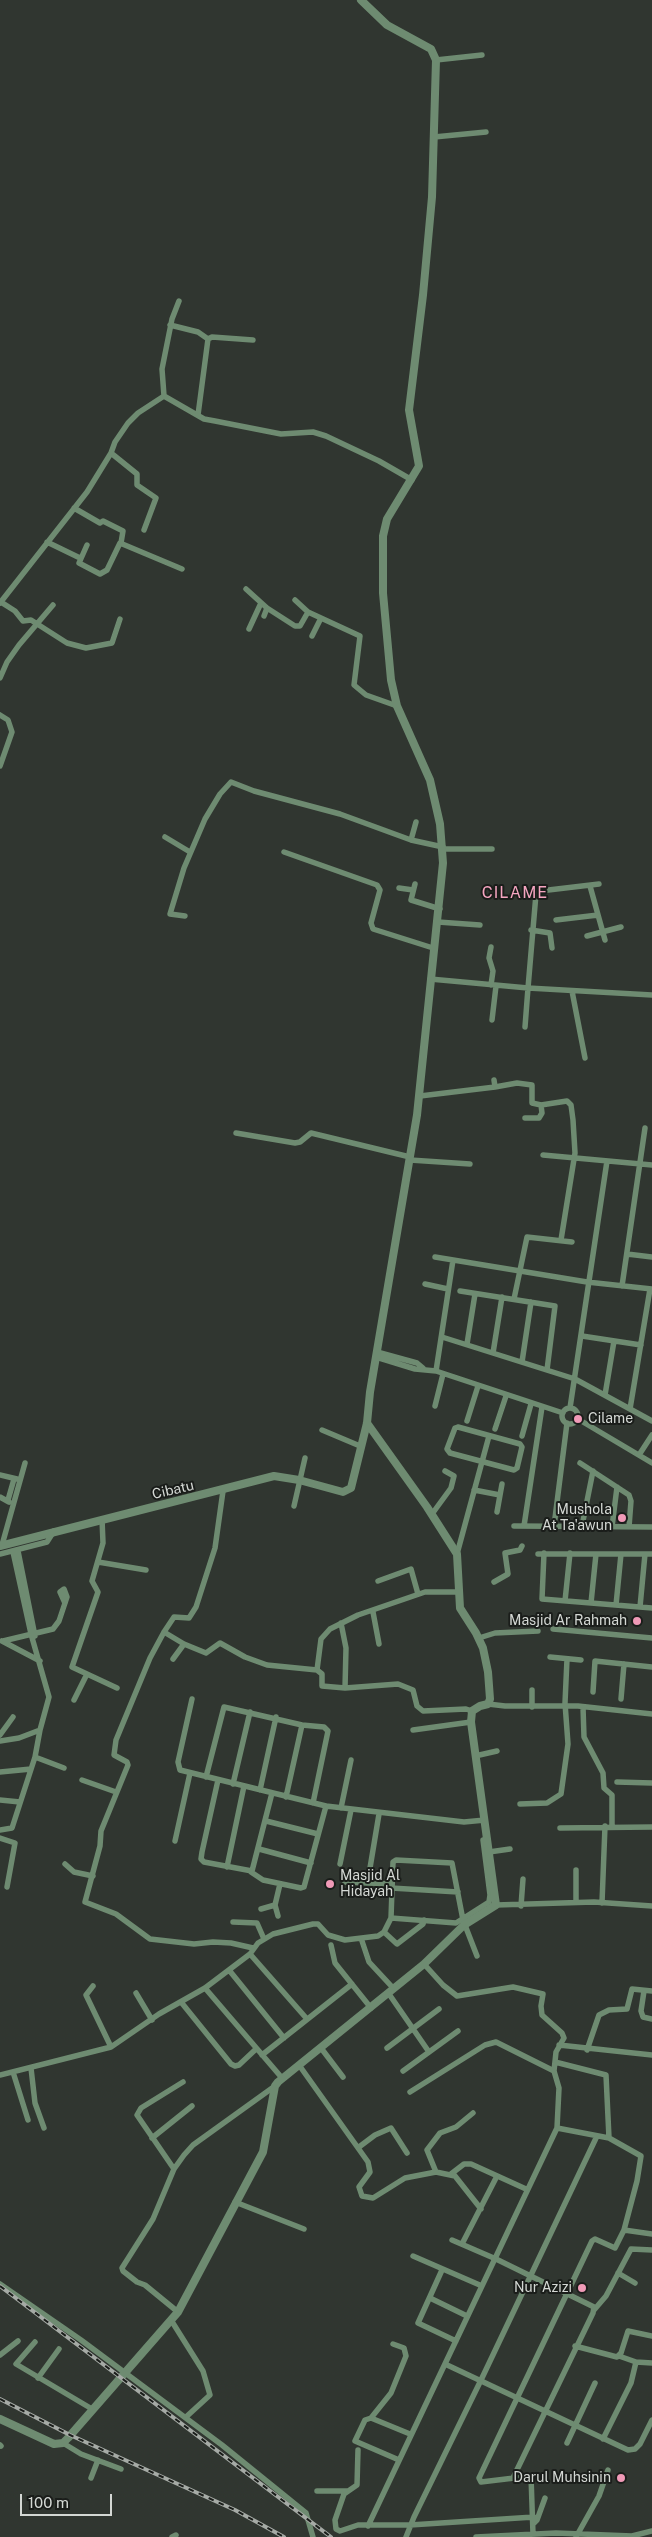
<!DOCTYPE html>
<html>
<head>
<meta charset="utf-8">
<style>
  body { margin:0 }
  #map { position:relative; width:652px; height:2537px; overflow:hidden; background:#303630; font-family:"Public Sans",sans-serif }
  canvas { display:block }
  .scale { position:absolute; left:20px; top:2494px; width:92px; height:22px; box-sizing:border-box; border:2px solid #d4d8d4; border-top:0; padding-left:6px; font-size:15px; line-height:18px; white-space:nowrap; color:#d4d8d4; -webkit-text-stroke:4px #1a1d1a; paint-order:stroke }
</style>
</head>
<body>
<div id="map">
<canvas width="652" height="2537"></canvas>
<div class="scale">100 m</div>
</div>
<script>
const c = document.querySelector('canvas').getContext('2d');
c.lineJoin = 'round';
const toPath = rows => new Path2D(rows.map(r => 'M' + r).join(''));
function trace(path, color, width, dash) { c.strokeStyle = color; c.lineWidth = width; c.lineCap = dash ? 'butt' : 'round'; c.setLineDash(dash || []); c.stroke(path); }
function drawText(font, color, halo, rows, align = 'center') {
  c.font = font + ' "Public Sans",sans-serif'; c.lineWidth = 4; c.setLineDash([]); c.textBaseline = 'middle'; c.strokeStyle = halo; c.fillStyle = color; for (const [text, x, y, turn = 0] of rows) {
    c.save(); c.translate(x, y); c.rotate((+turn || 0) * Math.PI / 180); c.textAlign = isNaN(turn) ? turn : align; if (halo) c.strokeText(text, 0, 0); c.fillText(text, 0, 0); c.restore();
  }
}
trace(toPath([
  [436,60,482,55],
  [434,137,486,132],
  [170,325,198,332,208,339,212,337,253,340],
  [164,396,204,419,215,421,281,434,313,432,326,436,379,461,412,480],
  [164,396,162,369,172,319,179,301],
  [198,415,208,339],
  [111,453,137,474,137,485,156,498,144,530],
  [74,508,100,523,103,521,123,531,121,543],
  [47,542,80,558],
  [87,545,79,563,100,574,107,570,120,543,182,569],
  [246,589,267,608,295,626,300,626,308,612],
  [295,600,308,612,360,636,354,685,366,695,397,706],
  [1,602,15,611,23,621,31,620,67,643,86,648,112,643,120,619],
  [0,603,87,492,111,453,115,442,128,423,138,413,164,396],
  [264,616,267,608],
  [249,629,261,603],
  [312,636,321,618],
  [0,678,7,662,19,645,53,605],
  [0,715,8,720,12,732,0,766],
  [165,837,190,852],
  [411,840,416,822],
  [443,849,492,849],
  [284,852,377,885,380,890,371,923,373,929,433,948],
  [415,884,411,900,440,909],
  [590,886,605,940],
  [399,888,413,890],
  [185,916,170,914,184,868,205,819,220,794,231,782,254,791,340,814,411,840,443,847],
  [556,920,598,915],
  [438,922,480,925],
  [531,930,550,933,552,948],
  [587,936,621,927],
  [491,947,489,958,493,971,491,985],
  [430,979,528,988,536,894,540,891,599,884],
  [572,991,585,1058],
  [492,1020,496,986],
  [525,1027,528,988,652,995],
  [495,1087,517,1083,532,1085,532,1103,541,1105,542,1113,539,1118,525,1118],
  [420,1096,495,1087,494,1080],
  [541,1105,567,1101,571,1105,573,1120,575,1153,561,1240],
  [236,1133,295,1143,300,1142,311,1133,410,1157],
  [543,1155,652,1165],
  [410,1160,470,1164],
  [627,1254,652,1257],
  [435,1257,587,1282,652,1289],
  [425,1284,448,1289],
  [622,1286,645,1128],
  [460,1291,555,1306,547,1370],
  [514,1299,527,1237,572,1242],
  [582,1336,641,1345],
  [442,1337,575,1379,652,1421],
  [467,1344,475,1294],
  [377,1352,417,1363,423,1368],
  [493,1353,502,1297],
  [376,1357,415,1369,436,1371,563,1413],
  [522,1362,531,1302],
  [436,1371,453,1260],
  [605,1395,614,1341],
  [435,1406,443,1374],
  [570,1408,607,1161],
  '562 1416a8 8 0 1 1 16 0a8 8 0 1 1-16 0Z',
  [630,1409,650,1289],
  [578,1419,652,1463],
  [467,1421,478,1386],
  [458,1427,520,1444,522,1447,517,1468,514,1470,450,1453,447,1449,455,1428,458,1427],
  [495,1429,506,1396],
  [322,1430,360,1446],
  [522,1436,531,1404],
  [639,1455,652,1435],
  [580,1463,629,1495,631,1501,629,1527],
  [0,1475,17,1479],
  [474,1490,500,1495],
  [223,1491,215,1548,196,1607,189,1618,174,1617,164,1632,150,1658,116,1740,114,1755,127,1762,128,1765,101,1831,100,1846,85,1902,116,1914,150,1939,194,1944,213,1942,231,1943,253,1948],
  [0,1497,9,1502],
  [8,1500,14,1479],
  [294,1506,305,1458],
  [497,1512,502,1484],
  [432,1514,451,1488,454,1476,445,1471],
  [102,1519,103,1543,92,1581,98,1592,72,1667,117,1688],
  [514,1526,652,1527],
  [524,1526,542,1407],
  [554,1526,567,1423],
  [582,1526,593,1471],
  [612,1527,617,1487],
  [2,1545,25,1463],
  [18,1551,35,1636],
  [544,1553,542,1599,652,1608],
  [0,1554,47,1542,54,1531],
  [457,1554,489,1436],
  [538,1554,652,1554],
  [98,1562,146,1570],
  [378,1581,411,1569,418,1594],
  [494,1582,508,1574,505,1553,520,1550,522,1546],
  [457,1592,425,1592,358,1615,330,1629,321,1639,317,1670,322,1674,322,1686,345,1688,398,1684,413,1690,417,1706,423,1711,466,1709,472,1711],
  [565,1601,570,1553],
  [591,1603,596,1554],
  [616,1605,621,1554],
  [640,1607,645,1554],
  [373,1612,379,1644],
  [341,1623,346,1648,345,1688],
  [553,1629,652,1638],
  [164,1632,184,1644,206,1653,220,1643,245,1657,267,1665,317,1670],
  [479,1638,495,1633,538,1631],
  [2,1641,40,1661],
  [3,1641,53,1629,59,1621,67,1597,64,1589,60,1592,65,1603],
  [550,1657,581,1660],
  [173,1659,184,1644],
  [532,1690,532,1707],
  [593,1692,595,1661,652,1667],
  [192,1699,178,1762,180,1770,326,1806,464,1822,485,1820],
  [621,1699,624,1664],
  [74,1700,87,1674],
  [488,1704,505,1706,578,1706,652,1714],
  [583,1707,584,1737,603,1773,604,1788,612,1795,612,1826],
  [413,1730,471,1722],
  [0,1735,13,1717],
  [0,1741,19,1738,40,1730,49,1697,31,1634,13,1552],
  [475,1756,497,1751],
  [35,1757,64,1768],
  [0,1772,31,1769],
  [206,1777,224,1707,302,1725,324,1727,328,1731,313,1803],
  [82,1780,116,1792],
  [218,1780,202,1852,201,1859,204,1862,252,1871,272,1793],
  [617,1782,652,1783],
  [233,1784,250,1712],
  [260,1790,276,1717],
  [286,1797,302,1725],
  [0,1800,20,1802],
  [520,1804,547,1803,561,1794,568,1744,565,1703,567,1659],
  [341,1808,351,1760],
  [266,1821,318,1834],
  [560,1828,652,1827],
  [0,1830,12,1828,35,1757,40,1730],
  [0,1838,15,1843,7,1887],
  [175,1841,190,1773],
  [259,1849,311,1863],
  [489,1852,510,1849],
  [65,1864,74,1872,93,1876],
  [340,1864,351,1810],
  [227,1867,244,1786],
  [370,1868,379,1814],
  [251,1872,263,1880,301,1888,304,1887,326,1806],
  [345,1882,392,1884],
  [391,1888,458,1892],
  [576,1902,576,1870],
  [602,1903,605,1826],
  [496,1905,594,1902,652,1906],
  [521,1906,523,1879],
  [261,1909,275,1905],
  [278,1916,275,1905,280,1884],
  [391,1918,456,1923,489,1902,490,1895,483,1840],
  [233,1922,257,1923,264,1939],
  [384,1932,397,1944,423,1924,424,1920],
  [361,1938,369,1962,394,1989],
  [331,1945,335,1963,371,2008],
  [250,1954,307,2019],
  [424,1964,443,1985,457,1996,513,1987,543,1994,541,2006,542,2015,562,2033,564,2038,556,2052,554,2071,559,2088,557,2128],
  [229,1970,284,2038],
  [93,1986,86,1995,111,2047],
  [205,1988,282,2078],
  [644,1991,641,2011,643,2017,652,2019],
  [136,1993,152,2020],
  [389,1994,429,2052],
  [181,2002,231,2064,235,2066,239,2065,256,2049],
  [559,2045,652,2055],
  [321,2048,343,2077],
  [387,2048,439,2009],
  [587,2050,599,2015,609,2010,627,2009,632,1989,652,1991],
  [262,2055,352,1984],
  [555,2062,606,2075,609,2138],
  [299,2065,368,2162,370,2172,359,2187,362,2196,373,2198,405,2178,436,2172,455,2176,481,2209],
  [31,2068,35,2103,44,2128],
  [403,2071,458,2031],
  [13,2072,28,2120],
  [0,2075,111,2047,159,2014,205,1988,250,1954,258,1943,273,1934,313,1924,318,1924,328,1935,345,1940,378,1936,384,1932,391,1918,393,1862,396,1860,452,1863,463,1920,477,1956],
  [410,2092,485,2045,496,2042,554,2071],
  [152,2138,192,2106],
  [359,2147,375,2135,391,2128,407,2153],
  [174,2169,137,2115,141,2108,183,2082],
  [436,2172,427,2150,440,2133,456,2127,473,2113],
  [451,2174,464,2164,471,2164,526,2189],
  [235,2202,304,2229],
  [452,2240,496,2259,594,2307,593,2313,513,2478],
  [462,2244,497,2176],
  [413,2256,482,2286],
  [442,2270,418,2323,456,2341],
  [618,2273,635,2283],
  [0,2284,81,2340,222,2445,306,2513,313,2537],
  [430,2298,467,2316],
  [594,2310,606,2296,631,2249,652,2250],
  [178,2312,145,2285,137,2282,123,2271,122,2268,153,2219,174,2169,184,2155,193,2145,275,2086],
  [171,2320,203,2371,210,2395,186,2417],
  [35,2342,16,2364,92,2409],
  [393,2344,404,2348,406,2356,391,2393,371,2418,365,2420,355,2441,399,2460],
  [575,2346,617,2357,621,2353,628,2331,652,2336],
  [0,2355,18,2341],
  [636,2362,652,2363],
  [445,2364,628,2450,635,2449,640,2444,652,2420],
  [38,2378,59,2349],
  [371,2418,410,2434],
  [603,2439,631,2383,636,2362,619,2356],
  [63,2443,81,2454,121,2469],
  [567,2443,595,2383],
  [0,2445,1,2446],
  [358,2450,357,2485,344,2494,335,2520,336,2529,340,2531,358,2525,410,2525,534,2517],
  [91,2478,98,2460],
  [317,2491,348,2491],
  [534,2523,537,2520,545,2498],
  [368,2526,557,2128,609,2138,641,2156,637,2181,624,2230],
  [533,2534,531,2476,481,2482,479,2478,592,2241,595,2239,615,2248,624,2230,652,2234],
  [172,2537,176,2535],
  [406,2537,414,2517,482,2378,597,2136],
  [476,2537,556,2533,632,2536,652,2531],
  [576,2537,599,2496,608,2470]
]), '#6e8b71', 5.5);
trace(toPath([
  [0,1546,274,1476,299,1480,343,1492,351,1488,367,1423,370,1392,417,1115,443,863,440,824,430,780,397,706,391,680,383,593,383,536,387,519,419,466,409,410,423,295,432,197,436,60,431,49,387,25,361,0],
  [0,2419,54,2444,63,2443,68,2438,178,2312,263,2152,275,2086,278,2082,424,1964,464,1925,496,1905,471,1722,472,1711,480,1706,488,1704,490,1699,488,1672,483,1648,476,1633,460,1608,457,1554,427,1507,367,1423]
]), '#6e8b71', 8);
const rail = toPath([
  [0,2286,331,2537],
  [0,2399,70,2435,235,2510,284,2537]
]);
trace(rail, '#a5aaa5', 4);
trace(rail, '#1a1d1a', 2, [5.5]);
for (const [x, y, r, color] of [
  [578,1419,5,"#f09ab7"],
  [622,1518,5,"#f09ab7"],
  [637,1621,5,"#f09ab7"],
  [330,1884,5,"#f09ab7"],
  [582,2288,5,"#f09ab7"],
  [621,2478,5,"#f09ab7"]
]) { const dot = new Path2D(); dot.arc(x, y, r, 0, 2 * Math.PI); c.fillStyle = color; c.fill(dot); trace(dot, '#1a1d1a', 2); }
drawText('14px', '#d4d8d4', '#1a1d1a', [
  ["Cilame",588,1419,"left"],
  ["Mushola",612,1510],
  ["At Ta'awun",612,1526],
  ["Masjid Ar Rahmah",627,1621],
  ["Masjid Al",340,1876,"left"],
  ["Hidayah",340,1892,"left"],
  ["Nur Azizi",572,2288],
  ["Darul Muhsinin",611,2478]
], 'right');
drawText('14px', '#d4d8d4', '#1a1d1a', [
  ["Cibatu",173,1490,-13]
]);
c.letterSpacing = '1px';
drawText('16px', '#f5a5c0', '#1a1d1a', [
  ["CILAME",515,893]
]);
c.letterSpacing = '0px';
</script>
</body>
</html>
